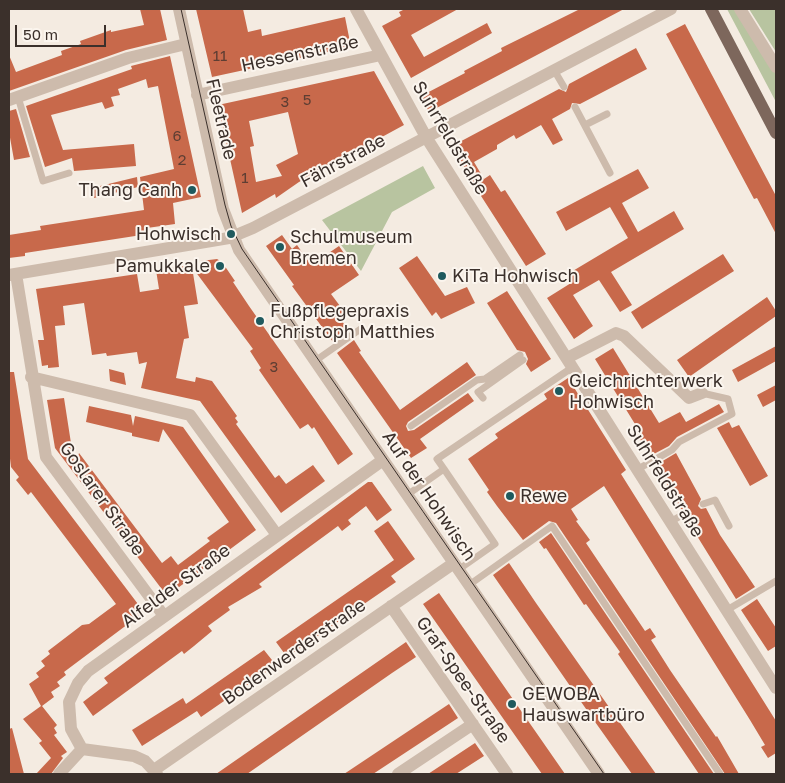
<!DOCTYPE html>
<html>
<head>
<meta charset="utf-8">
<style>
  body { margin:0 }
  #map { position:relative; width:785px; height:783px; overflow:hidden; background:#f4ebe1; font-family:"Golos Text",sans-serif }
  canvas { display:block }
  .frame { position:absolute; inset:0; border:10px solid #3b302b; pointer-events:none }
  .scale { position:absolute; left:15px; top:25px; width:91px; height:22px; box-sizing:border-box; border:2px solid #3b302b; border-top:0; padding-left:6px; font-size:15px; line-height:18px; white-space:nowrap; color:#3b302b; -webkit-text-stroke:4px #fbf5ee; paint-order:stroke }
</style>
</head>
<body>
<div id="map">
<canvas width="785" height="783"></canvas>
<div class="frame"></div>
<div class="scale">50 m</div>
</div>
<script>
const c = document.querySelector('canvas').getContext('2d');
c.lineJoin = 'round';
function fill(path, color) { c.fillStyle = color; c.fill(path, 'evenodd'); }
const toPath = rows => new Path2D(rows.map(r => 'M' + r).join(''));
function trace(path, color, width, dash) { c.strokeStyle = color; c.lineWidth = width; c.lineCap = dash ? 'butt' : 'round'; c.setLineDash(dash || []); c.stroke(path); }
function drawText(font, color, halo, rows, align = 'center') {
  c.font = font + ' "Golos Text",sans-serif'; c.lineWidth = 4; c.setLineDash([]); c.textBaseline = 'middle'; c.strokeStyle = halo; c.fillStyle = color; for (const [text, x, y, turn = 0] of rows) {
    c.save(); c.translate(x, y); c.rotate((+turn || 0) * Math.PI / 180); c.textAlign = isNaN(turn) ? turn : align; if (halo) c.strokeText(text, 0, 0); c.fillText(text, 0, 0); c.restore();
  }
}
fill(toPath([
  [727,9,737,9,776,72,776,102],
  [749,9,776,9,776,52],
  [423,166,435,188,392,212,361,271,322,220]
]), '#b8c4a0');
fill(toPath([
  [140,9,160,9,167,40,126,50,9,91,9,55,16,72,62,55,61,51,81,44,80,41,111,30,111,32,144,25],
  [196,9,243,9,248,32,261,29,262,36,345,17,351,47,212,77],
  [405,9,458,9,411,35,424,57,487,23,492,33,411,78,382,26,401,16,399,12],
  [580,9,624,9,429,112,421,96,465,73,464,71,502,51,501,48],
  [685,24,776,196,776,234,757,198,754,199,666,34],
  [636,48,647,69,580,104,572,103,570,109,552,119,563,140,553,145,541,125,516,139,514,135,497,145,497,149,474,162,484,179,490,175,501,192,505,190,546,254,526,266,474,185,452,146,559,89,566,92,569,84],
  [170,56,201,197,173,203,175,224,147,228,148,234,25,253,25,256,9,258,9,235,41,230,40,226,144,210,140,177,174,169,158,86,148,88,146,79,118,89,120,95,111,97,114,106,105,109,102,102,51,115,63,150,134,144,136,166,74,171,72,158,45,167,26,106,132,69,131,66],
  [374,71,404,125,299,182,276,198,275,194,242,213,218,105],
  [288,112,298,154,276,165,282,176,256,182,250,147,254,146,249,121],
  [16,109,30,157,14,160,9,132,9,111],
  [638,169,649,188,622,203,638,232,674,211,684,229,611,272,632,305,620,312,599,280,573,295,593,326,574,339,547,298,571,283,566,275,628,238,610,207,566,231,556,212],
  [137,177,138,187,94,198,92,188],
  [282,235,292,249,297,245,311,265,339,246,359,275,331,294,346,314,340,318,349,331,333,342,292,286,294,285,266,246],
  [723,254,734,271,642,329,631,312],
  [417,256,445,296,467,287,475,303,441,319,436,312,432,316,399,268],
  [217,259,222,262,235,281,233,282,249,306,353,454,338,465,314,427,312,429,308,424,300,429,259,370,261,368,250,351,253,349,192,267,198,304,184,306,189,338,184,339,176,378,195,382,196,377,212,381,237,416,235,418,238,422,236,424,275,478,279,475,286,484,313,465,325,481,281,513,200,401,141,388,147,362,139,364,137,352,107,356,106,353,92,355,84,303,63,306,65,325,55,326,59,367,48,368,48,365,42,366,38,340,44,340,36,289,137,274,140,292,159,289,156,270,201,264,201,261],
  [507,291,551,359,531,372,526,364,528,359,525,352,517,350,487,303],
  [767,297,776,311,776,316,689,377,677,360],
  [354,340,361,351,359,352,400,410,467,362,476,375,408,422,406,426,408,431,414,430,468,393,474,401,420,439,427,448,411,458,337,353],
  [776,346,776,361,738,382,732,370],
  [613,348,659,423,680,412,686,422,719,404,724,412,677,437,669,446,650,456,635,431,638,429,595,359],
  [109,369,124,373,126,385,110,381],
  [9,372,14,372,28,459,144,612,64,672,66,675,57,682,60,686,51,692,54,697,42,706,57,725,54,728,57,733,54,735,67,752,61,756,63,758,51,774,36,774,51,758,39,743,42,741,23,719,41,706,29,684,39,677,36,673,45,666,41,661,50,654,48,651,82,625,89,624,116,604,31,492,28,495,16,480,19,477,11,467,9,450],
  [568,378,626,470,621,474,776,721,776,753,768,758,761,747,765,745,750,720,604,486,571,509,578,520,576,521,590,540,586,543,645,631,650,628,656,637,651,640,670,670,716,737,717,736,739,774,725,774,556,523,549,521,523,540,497,506,487,492,489,490,468,459,498,438,495,434,547,399,544,394],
  [776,385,776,400,763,407,757,395],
  [64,398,75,469,79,453,162,563,171,556,178,565,210,541,207,538,229,522,163,429,159,442,132,436,132,433,86,422,89,406,131,415,133,426,135,416,183,427,256,530,167,596,55,448,47,400],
  [729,422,732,428,739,425,768,476,750,486,717,428],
  [676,453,701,499,698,506,701,509,706,508,720,535,755,587,736,599,689,523,686,519,688,511,681,509,656,465],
  [368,482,372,482,392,510,377,521,366,506,348,520,351,524,342,531,338,526,259,584,262,587,228,607,230,610,208,626,212,631,194,646,184,654,182,651,93,716,83,702,108,683,104,678],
  [388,521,415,559,391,576,396,582,287,657,276,642,394,560,374,531],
  [551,533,714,774,699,774,618,654,620,652,586,604,584,605,546,548,544,549,539,542],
  [509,563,536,603,656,774,632,774,593,719,493,575],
  [439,593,540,738,565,774,542,774,423,604],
  [757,599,776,628,776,646,768,651,741,610],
  [406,642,416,657,392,673,247,774,216,774],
  [264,650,276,665,201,717,197,711,142,746,132,730,183,698,186,704],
  [449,704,458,718,373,774,344,774],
  [12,728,24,774,9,774,9,729],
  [475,743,484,756,456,774,428,774]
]), '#c8694b');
trace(toPath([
  [554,70,564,87],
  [18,97,43,181,69,173],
  [575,107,610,173],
  [585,125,607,114],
  [315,361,362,328],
  [483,398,478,392,523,360],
  [411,426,477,380,485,379,520,355],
  [444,469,495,544,458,570],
  [638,469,672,450,679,442,732,414,728,399,702,393],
  [407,495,444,469,437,459,573,367],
  [703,504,715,500,729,526],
  [670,522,684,514],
  [469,585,552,526,720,774],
  [727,610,776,581]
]), '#cdbbac', 7);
trace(toPath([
  [179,9,223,209,239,250,599,774],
  [356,9,426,137,776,688],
  [740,9,776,67],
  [197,95,381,55],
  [9,100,128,58,186,44],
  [16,274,46,457,164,616],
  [9,275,229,238,253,228,671,9],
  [567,358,616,333,624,336,689,398,702,393],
  [31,377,190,415,277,535],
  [391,606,507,774],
  [82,749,71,729,69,702,78,683,88,671,383,460],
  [82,749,134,756,145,761,157,774],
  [154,770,454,563],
  [59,774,82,749],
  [398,774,473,724]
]), '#cdbbac', 12);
trace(toPath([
  [711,9,776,133]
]), '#7d675c', 12);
trace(toPath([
  [181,9,225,205,231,226,242,249,604,774]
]), '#3b302b', 1);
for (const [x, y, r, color] of [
  [192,190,5,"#1f5a5e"],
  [231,234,5,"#1f5a5e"],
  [280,247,5,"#1f5a5e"],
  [220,266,5,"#1f5a5e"],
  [442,276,5,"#1f5a5e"],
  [260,321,5,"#1f5a5e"],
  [559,391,5,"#1f5a5e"],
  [510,496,5,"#1f5a5e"],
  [512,704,5,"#1f5a5e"]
]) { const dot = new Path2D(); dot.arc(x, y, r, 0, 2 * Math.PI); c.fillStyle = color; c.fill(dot); trace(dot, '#fbf5ee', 2); }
drawText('15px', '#5e3e33', null, [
  ["11",220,56],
  ["5",307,100],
  ["3",285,102],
  ["6",177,136],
  ["2",182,160],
  ["1",245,178],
  ["3",274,367]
]);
drawText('18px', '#3b302b', '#fbf5ee', [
  ["Hessenstraße",300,54,-12],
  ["Fleetrade",221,119,77],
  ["Suhrfeldstraße",450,138,59],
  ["Fährstraße",343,161,-28],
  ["Suhrfeldstraße",665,481,58],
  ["Auf der Hohwisch",429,496,56],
  ["Goslarer Straße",102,499,55],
  ["Alfelder Straße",176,586,-36],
  ["Bodenwerderstraße",294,652,-35],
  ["Graf-Spee-Straße",463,680,55]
]);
drawText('18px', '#3b302b', '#fbf5ee', [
  ["Thang Canh",182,190,"right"],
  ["Hohwisch",221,234,"right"],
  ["Schulmuseum",290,237],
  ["Bremen",290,258],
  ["Pamukkale",210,266,"right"],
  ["KiTa Hohwisch",452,276],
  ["Fußpflegepraxis",270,311],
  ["Christoph Matthies",270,332],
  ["Gleichrichterwerk",569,381],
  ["Hohwisch",569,402],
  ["Rewe",520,496],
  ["GEWOBA",522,694],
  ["Hauswartbüro",522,715]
], 'left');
</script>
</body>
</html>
